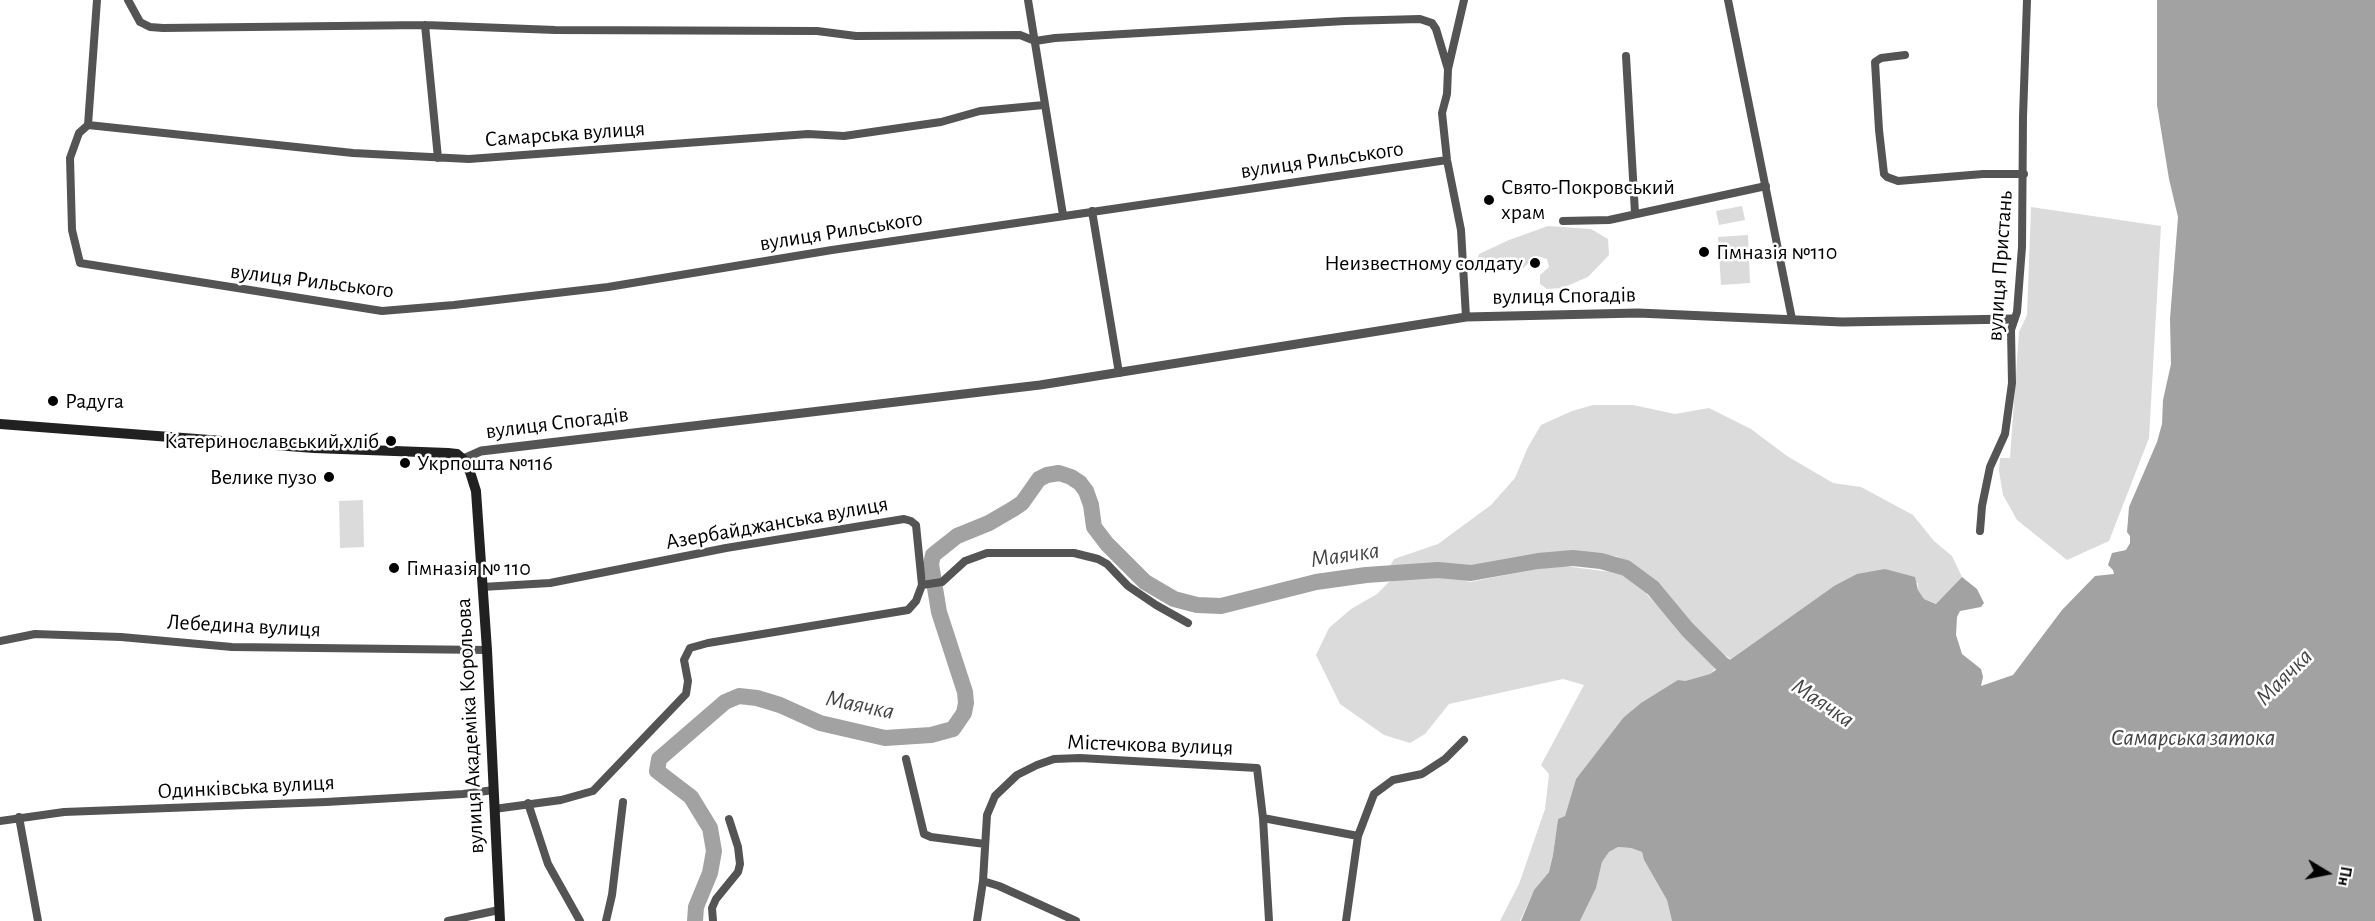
<!DOCTYPE html>
<html>
<head>
<meta charset="utf-8">
<style>
  body { margin:0 }
  #map { position:relative; width:2375px; height:921px; overflow:hidden; background:#fff; font-family:"Alegreya Sans",sans-serif }
  canvas { display:block }
  .north { position:absolute; left:2297px; top:843px; width:60px; height:60px; -webkit-text-stroke:4px #fff; paint-order:stroke; rotate:100deg; font-size:16px; font-weight:700; line-height:24px; text-align:center; color:#000 }
  .north::after { content:''; display:block; margin:auto; width:21px; height:27px; background:#000; clip-path:polygon(50% 0,100% 100%,50% 72%,0 100%) }
</style>
</head>
<body>
<div id="map">
<canvas width="2375" height="921"></canvas>
<div class="north">Пн</div>
</div>
<script>
const c = document.querySelector('canvas').getContext('2d');
c.lineJoin = 'round';
function fill(path, color) { c.fillStyle = color; c.fill(path, 'evenodd'); }
const toPath = rows => new Path2D(rows.map(r => 'M' + r).join(''));
function trace(path, color, width, dash) { c.strokeStyle = color; c.lineWidth = width; c.lineCap = dash ? 'butt' : 'round'; c.setLineDash(dash || []); c.stroke(path); }
function drawText(font, color, halo, rows, align = 'center') {
  c.font = font + ' "Alegreya Sans",sans-serif'; c.lineWidth = 5; c.setLineDash([]); c.textBaseline = 'middle'; c.strokeStyle = halo; c.fillStyle = color; for (const [text, x, y, turn = 0] of rows) {
    c.save(); c.translate(x, y); c.rotate((+turn || 0) * Math.PI / 180); c.textAlign = isNaN(turn) ? turn : align; if (halo) c.strokeText(text, 0, 0); c.fillText(text, 0, 0); c.restore();
  }
}
fill(toPath([
  [1742,206,1745,220,1719,225,1716,211],
  [2031,207,2161,226,2149,438,2109,541,2067,560,2017,520,2003,495,1999,471,2000,458,2010,458,2019,332,2027,315],
  [1548,226,1591,229,1608,239,1609,255,1588,277,1562,288,1547,289,1540,284,1540,275,1549,267,1547,259,1537,256,1523,268,1504,270,1486,272,1476,265,1479,254,1509,240],
  [1748,235,1750,283,1721,285,1718,237],
  [1593,405,1633,405,1675,414,1709,408,1751,429,1787,456,1833,483,1861,487,1913,515,1934,541,1952,556,1962,577,1937,604,1924,599,1918,590,1918,583,1834,586,1731,659,1715,649,1681,615,1646,574,1632,563,1616,556,1580,553,1545,553,1493,567,1410,565,1389,568,1394,559,1438,544,1491,505,1515,478,1528,447,1541,425,1572,411],
  [363,500,364,547,340,548,339,501],
  [1556,565,1619,573,1640,583,1649,597,1702,647,1715,669,1710,674,1685,681,1623,718,1576,779,1565,816,1558,819,1553,855,1549,872,1534,890,1520,921,1500,921,1519,884,1545,809,1549,774,1541,765,1584,685,1563,679,1449,704,1425,734,1410,743,1384,735,1340,704,1316,655,1329,628,1351,609,1377,594,1389,582,1405,577,1445,575,1470,582],
  [1618,847,1631,848,1642,852,1644,860,1667,900,1672,921,1580,921,1596,888,1602,862,1609,852]
]), '#dbdbdb');
fill(toPath([
  [2157,0,2375,0,2375,921,1672,921,1667,900,1644,860,1642,852,1631,848,1618,847,1609,852,1602,862,1596,888,1580,921,1521,921,1534,890,1549,872,1553,855,1558,819,1565,816,1576,779,1623,718,1641,703,1678,680,1685,681,1710,674,1834,586,1857,574,1885,569,1915,577,1918,590,1924,599,1936,604,1962,577,1977,589,1984,603,1981,607,1960,611,1957,617,1956,635,1962,654,1981,669,1983,677,1981,686,2013,675,2062,610,2095,576,2114,574,2113,570,2108,565,2112,553,2126,550,2130,543,2130,536,2127,532,2129,507,2157,442,2162,424,2163,400,2171,364,2170,319,2178,217,2169,179,2157,105]
]), '#a2a2a2');
trace(toPath([
  [695,921,696,907,710,873,714,851,710,828,691,797,657,771,659,759,725,702,739,696,757,698,780,705,820,723,885,738,931,735,953,729,964,713,966,703,965,692,939,612,931,564,933,555,957,536,989,523,1013,509,1022,503,1039,479,1047,475,1059,473,1071,477,1080,483,1086,491,1091,505,1094,527,1107,544,1145,582,1174,599,1197,605,1221,606,1316,582,1366,575,1438,570,1471,573,1538,561,1573,558,1601,561,1626,568,1653,588,1687,629,1722,664,1740,676]
]), '#a2a2a2', 16);
trace(toPath([
  [97,0,88,125,79,133,70,158,72,230,80,263,382,311,454,305,608,287,832,250,1447,160],
  [128,0,140,22,150,27,163,28,425,25,555,30,817,31,856,36,1020,35,1035,41,1055,38,1345,21,1420,19,1432,23,1436,29,1448,69],
  [1028,0,1063,215],
  [1464,0,1448,69,1447,94,1442,113,1447,160,1461,230,1466,317],
  [1728,0,1792,319],
  [425,25,438,158],
  [1905,55,1881,58,1875,62,1879,130,1884,174,1887,177,1898,181,1983,174,2024,174],
  [1626,56,1635,213],
  [88,125,353,153,469,159,808,134,844,136,941,122,980,111,1044,105],
  [1092,211,1119,373],
  [1563,221,1609,220,1766,186],
  [1980,531,1982,506,1990,467,2005,434,2012,383,2011,330,2017,312,2022,247,2023,117,2027,0],
  [922,585,942,582,965,561,987,553,1074,553,1098,559,1107,564,1128,586,1156,605,1188,623],
  [482,587,550,583,726,548,904,519,911,521,916,525,922,585,916,601,908,610,708,643,690,648,684,660,688,681,686,694,593,791,561,800,494,809],
  [0,641,35,634,121,637,232,647,487,650],
  [906,759,924,834,931,837,985,844],
  [528,803,548,864,580,921],
  [19,817,38,921],
  [1263,818,1358,836],
  [0,821,64,812,326,802,463,794,494,790],
  [983,881,999,886,1076,921],
  [448,921,499,910],
  [606,921,612,895,623,802],
  [713,921,712,908,716,899,738,872,740,864,738,847,729,819],
  [977,921,983,881,987,815,995,796,1017,775,1037,765,1054,759,1080,758,1257,768,1263,818,1269,921],
  [1346,921,1358,836,1374,794,1393,780,1422,774,1445,759,1464,740]
]), '#545454', 8);
trace(toPath([
  [463,459,481,451,1040,385,1466,317,1638,313,1842,322,2013,319]
]), '#545454', 9);
trace(toPath([
  [0,424,314,448,448,453,457,454,463,459,470,472,476,491,487,650,500,921]
]), '#212121', 10);
for (const [x, y, r, color] of [
  [1489,200,6,"#000"],
  [1704,252,6,"#000"],
  [1535,263,6,"#000"],
  [53,401,6,"#000"],
  [391,441,6,"#000"],
  [405,463,6,"#000"],
  [329,477,6,"#000"],
  [394,568,6,"#000"]
]) { const dot = new Path2D(); dot.arc(x, y, r, 0, 2 * Math.PI); c.fillStyle = color; c.fill(dot); trace(dot, '#fff', 2); }
drawText('22px', '#000', '#fff', [
  ["Самарська вулиця",565,134,-4],
  ["вулиця Рильського",1322,160,-8],
  ["вулиця Рильського",841,231,-9],
  ["вулиця Пристань",2000,266,-86],
  ["вулиця Рильського",312,281,7],
  ["вулиця Спогадів",1564,296,-1],
  ["вулиця Спогадів",557,423,-7],
  ["Азербайджанська вулиця",777,523,-10],
  ["Лебедина вулиця",244,626,3],
  ["вулиця Академіка Корольова",470,726,-93],
  ["Містечкова вулиця",1150,745,2],
  ["Одинківська вулиця",246,787,-3]
]);
drawText('22px', '#000', '#fff', [
  ["Свято-Покровський",1501,187],
  ["храм",1501,212],
  ["Гімназія №110",1716,252],
  ["Неизвестному солдату",1523,263,"right"],
  ["Радуга",65,401],
  ["Катеринославський хліб",379,441,"right"],
  ["Укрпошта №116",417,463],
  ["Велике пузо",317,477,"right"],
  ["Гімназія № 110",406,568]
], 'left');
drawText('italic 24px', '#434343', '#fff', [
  ["Маячка",1345,555,-8],
  ["Маячка",2284,677,-45],
  ["Маячка",1823,703,34],
  ["Маячка",860,705,12],
  ["Самарська затока",2193,738]
]);
</script>
</body>
</html>
